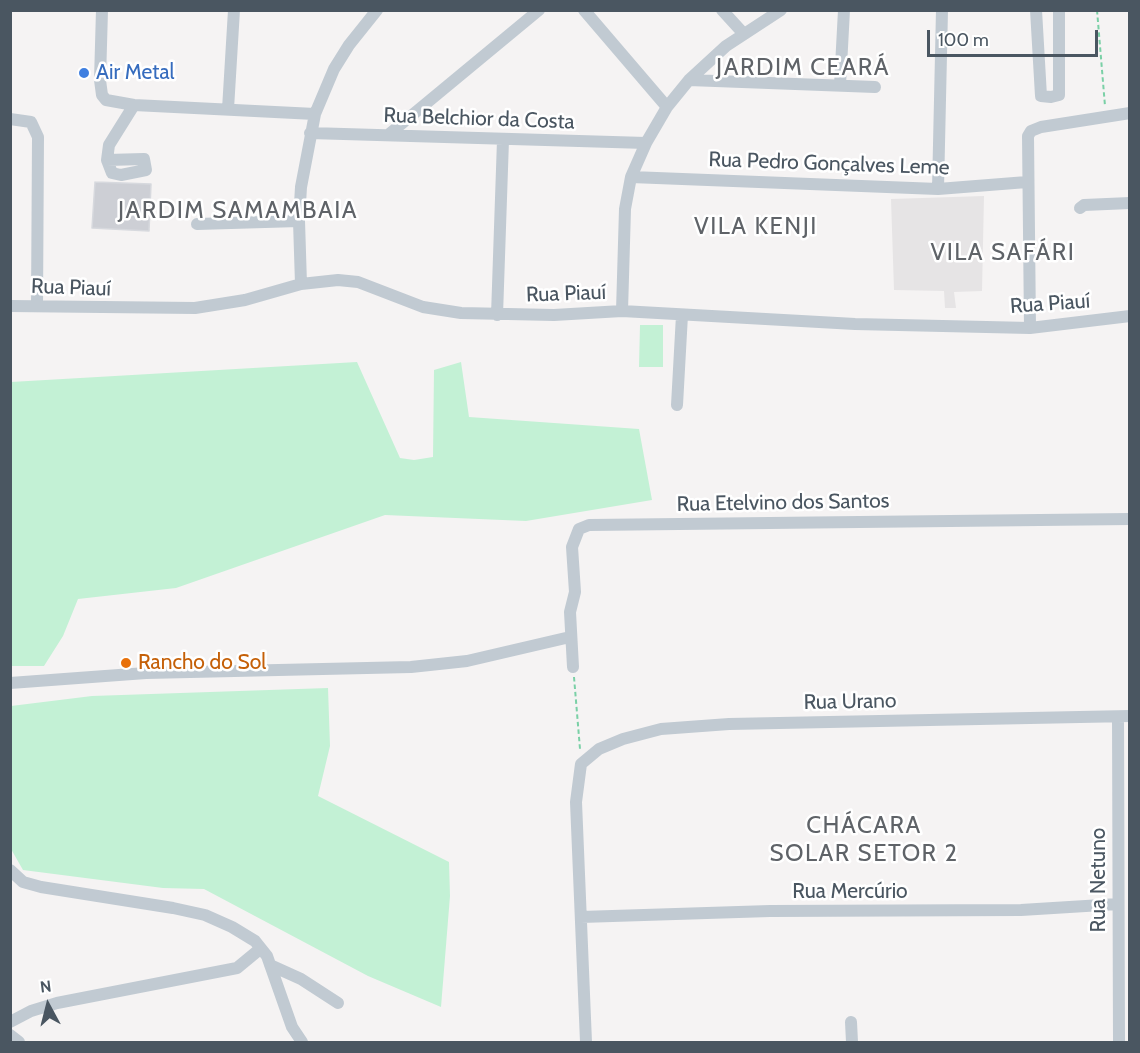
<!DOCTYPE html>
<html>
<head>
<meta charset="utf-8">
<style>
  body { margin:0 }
  #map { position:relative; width:1140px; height:1053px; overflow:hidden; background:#f5f3f3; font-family:Cabin,sans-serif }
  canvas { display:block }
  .frame { position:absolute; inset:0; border:12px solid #4a5661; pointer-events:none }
  .north { position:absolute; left:18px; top:975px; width:60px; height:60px; -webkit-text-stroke:4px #fff; paint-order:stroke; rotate:353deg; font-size:16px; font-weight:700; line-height:24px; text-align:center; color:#4a5661 }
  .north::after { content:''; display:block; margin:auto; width:21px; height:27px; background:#4a5661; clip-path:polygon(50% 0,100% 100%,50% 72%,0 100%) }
  .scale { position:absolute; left:927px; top:30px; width:171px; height:27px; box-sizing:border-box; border:3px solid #4a5661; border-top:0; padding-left:8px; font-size:18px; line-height:21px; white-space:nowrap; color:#4a5661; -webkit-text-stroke:4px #fff; paint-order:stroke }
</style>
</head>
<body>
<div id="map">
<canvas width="1140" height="1053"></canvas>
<div class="frame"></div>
<div class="north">N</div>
<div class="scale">100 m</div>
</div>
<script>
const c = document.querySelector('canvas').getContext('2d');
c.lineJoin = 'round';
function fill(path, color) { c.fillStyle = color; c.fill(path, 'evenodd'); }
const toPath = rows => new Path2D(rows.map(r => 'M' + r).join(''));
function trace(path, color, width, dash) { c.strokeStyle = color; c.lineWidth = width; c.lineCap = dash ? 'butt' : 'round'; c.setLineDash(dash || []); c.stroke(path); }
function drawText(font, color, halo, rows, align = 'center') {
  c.font = font + ' Cabin,sans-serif'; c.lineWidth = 5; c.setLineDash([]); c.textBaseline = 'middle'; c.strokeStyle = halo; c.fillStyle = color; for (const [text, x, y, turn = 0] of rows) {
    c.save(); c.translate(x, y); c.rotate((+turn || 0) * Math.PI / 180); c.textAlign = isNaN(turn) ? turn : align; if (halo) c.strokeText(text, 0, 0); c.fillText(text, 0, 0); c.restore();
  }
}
fill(toPath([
  [984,196,982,291,954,292,956,308,945,308,944,291,894,290,891,199]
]), '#e6e4e5');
fill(toPath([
  [640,325,663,325,663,367,639,367],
  [357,362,400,458,414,460,433,457,434,370,461,362,469,417,639,429,652,500,526,521,385,515,176,588,78,599,63,636,44,666,11,666,11,382],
  [328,688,330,746,318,796,449,862,450,896,441,1007,368,976,204,889,163,888,23,870,11,849,11,706,92,696]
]), '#c3f1d5');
const building = toPath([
  [95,182,151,184,149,231,92,228,95,182]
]);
fill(building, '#cdcfd5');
trace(building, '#d7d9de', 1.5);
trace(toPath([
  [1097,10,1105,106],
  [574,677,580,749]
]), '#7ad0a6', 2, [4.5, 3]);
trace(toPath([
  [102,10,100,80,102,95,106,100,134,105,315,114],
  [584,10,667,107],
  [722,10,743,33],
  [1036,10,1041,96,1051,97,1059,95,1059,10],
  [689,80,875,87],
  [840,85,844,10],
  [228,109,234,10],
  [10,119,31,122,38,137,37,306],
  [310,133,646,143],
  [388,135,539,10],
  [107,160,144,159,146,170,121,175,112,173,107,160,109,145,134,105],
  [631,177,938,189,1027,182],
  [938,189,942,10],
  [1080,208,1084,205,1130,203],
  [197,224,299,221],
  [301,284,299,221,301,187,315,114,334,69,349,45,377,10],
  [10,306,195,308,245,300,301,284,338,280,358,282,423,307,461,313,554,315,622,311,855,324,1030,328,1130,316],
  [622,311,625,209,631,177,646,143,667,107,689,80,726,46,781,10],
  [497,315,503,140],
  [1030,328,1028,136,1031,131,1041,127,1130,113],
  [677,405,682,315],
  [573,667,570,612,575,592,572,547,579,529,589,525,1130,519],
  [10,683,146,673,411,667,467,661,570,637],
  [1118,717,1119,1042],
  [10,870,23,882,41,887,173,908,205,915,232,927,255,941,267,956,292,1027,302,1042],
  [581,917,770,911,1021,910,1118,904],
  [270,965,301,979,338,1003],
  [10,1022,31,1011,57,1003,237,968,260,949],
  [851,1022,852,1042],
  [10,1035,19,1042],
  [586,1042,576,802,581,764,599,749,623,739,661,729,729,724,1130,716]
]), '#c1cad2', 12);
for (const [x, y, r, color] of [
  [84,73,6,"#3f7fe0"],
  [126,663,6,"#e8710a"]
]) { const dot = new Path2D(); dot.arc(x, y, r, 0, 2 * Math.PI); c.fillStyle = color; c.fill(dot); trace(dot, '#fff', 2); }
drawText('21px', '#366cbe', '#fff', [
  ["Air Metal",96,73]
], 'left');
drawText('21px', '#4a5661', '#fff', [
  ["Rua Belchior da Costa",479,119,2],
  ["Rua Pedro Gonçalves Leme",829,164,2],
  ["Rua Piauí",71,288,2],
  ["Rua Piauí",566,294,-2],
  ["Rua Piauí",1050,304,-4],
  ["Rua Etelvino dos Santos",783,503,-1],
  ["Rua Urano",850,702,-1],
  ["Rua Netuno",1099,880,-90],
  ["Rua Mercúrio",850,892]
]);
drawText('21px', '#c56008', '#fff', [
  ["Rancho do Sol",138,663]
], 'left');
c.letterSpacing = '1.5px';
drawText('24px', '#5f6368', '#fff', [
  ["JARDIM CEARÁ",803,68],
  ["JARDIM SAMAMBAIA",238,211],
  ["VILA KENJI",756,227],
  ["VILA SAFÁRI",1003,253],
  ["CHÁCARA",864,826],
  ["SOLAR SETOR 2",864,854]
]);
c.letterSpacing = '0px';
</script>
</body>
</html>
